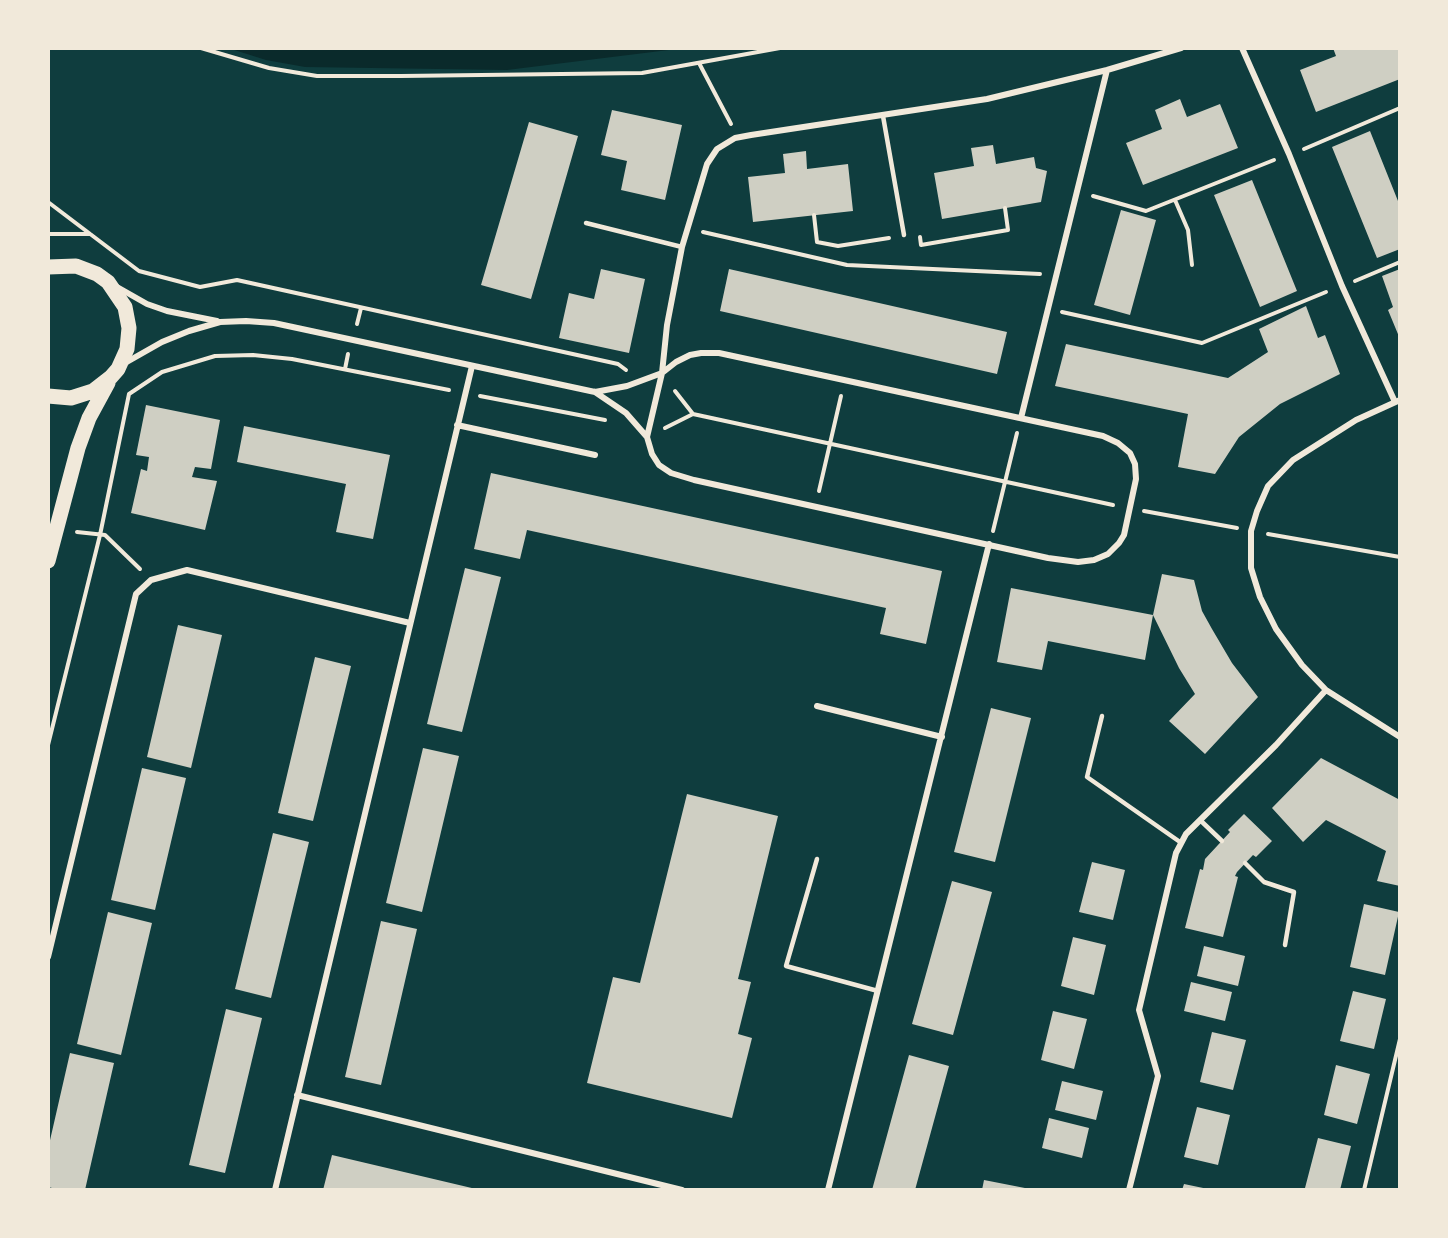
<!DOCTYPE html>
<html>
<head>
<meta charset="utf-8">
<style>
  body { margin:0 }
  #map { position:relative; width:1448px; height:1238px; overflow:hidden; background:#0f3d3e; font-family:Commissioner,sans-serif }
  canvas { display:block }
  .frame { position:absolute; inset:0; border:50px solid #f1e9da; pointer-events:none }
</style>
</head>
<body>
<div id="map">
<canvas width="1448" height="1238"></canvas>
<div class="frame"></div>
</div>
<script>
const c = document.querySelector('canvas').getContext('2d');
c.lineJoin = 'round';
function fill(path, color) { c.fillStyle = color; c.fill(path, 'evenodd'); }
const toPath = rows => new Path2D(rows.map(r => 'M' + r).join(''));
function trace(path, color, width, dash) { c.strokeStyle = color; c.lineWidth = width; c.lineCap = dash ? 'butt' : 'round'; c.setLineDash(dash || []); c.stroke(path); }
fill(toPath([
  [228,48,685,48,507,70,305,67,266,60]
]), '#0a2a2b');
fill(toPath([
  [1333,48,1400,48,1400,79,1316,112,1300,70,1336,56],
  [1180,99,1187,117,1220,104,1238,148,1143,185,1126,143,1162,129,1155,110],
  [612,110,682,125,665,200,621,190,627,161,601,155],
  [529,122,578,136,531,299,481,285],
  [1370,131,1400,206,1400,249,1377,258,1332,147],
  [993,145,996,164,1034,157,1036,168,1047,171,1041,202,942,219,934,173,974,166,971,148],
  [806,151,807,169,848,164,853,211,753,222,748,177,785,173,783,154],
  [1252,180,1297,291,1260,307,1214,195],
  [1121,210,1156,220,1130,315,1094,305],
  [601,269,645,279,629,353,559,338,569,293,594,299],
  [729,269,1007,332,997,374,720,311],
  [1400,269,1400,339,1388,310,1393,307,1382,276],
  [1306,306,1318,338,1325,335,1340,374,1280,404,1239,437,1215,474,1178,467,1188,414,1055,386,1066,344,1228,378,1268,352,1259,329],
  [146,405,220,420,211,469,195,467,192,477,217,481,205,530,131,513,141,469,147,471,149,457,136,455],
  [244,426,390,455,373,539,336,532,346,484,237,462],
  [491,473,942,571,926,644,880,634,886,608,527,530,520,559,474,549],
  [465,568,501,577,462,732,427,724],
  [1162,574,1194,580,1202,611,1212,629,1232,663,1258,697,1205,754,1169,721,1195,694,1179,668,1153,615],
  [1011,588,1153,615,1145,660,1048,641,1042,670,997,662],
  [178,625,222,635,191,768,147,757],
  [315,657,351,666,313,821,278,813],
  [991,708,1031,718,995,862,954,852],
  [423,748,459,756,422,912,386,903],
  [1321,758,1400,800,1400,886,1377,881,1386,851,1326,820,1303,842,1272,808],
  [142,768,186,778,155,910,111,900],
  [687,794,778,816,738,979,751,982,738,1034,752,1038,732,1118,587,1083,613,977,640,983],
  [1244,814,1272,841,1256,857,1253,855,1237,872,1235,876,1238,877,1223,937,1185,928,1200,869,1203,870,1205,859,1230,832,1228,830],
  [273,833,309,842,271,998,235,989],
  [1092,862,1125,870,1113,920,1079,912],
  [952,881,992,892,953,1035,912,1024],
  [1364,904,1399,912,1385,975,1350,967],
  [108,912,152,923,121,1055,77,1044],
  [381,921,417,929,381,1085,345,1077],
  [1073,937,1106,945,1094,995,1061,986],
  [1204,946,1245,956,1238,986,1197,976],
  [1191,982,1232,992,1225,1021,1184,1011],
  [1353,991,1386,999,1374,1049,1340,1041],
  [226,1009,262,1018,225,1173,189,1165],
  [1053,1011,1087,1019,1074,1069,1041,1060],
  [1212,1032,1246,1040,1233,1090,1200,1082],
  [70,1053,114,1063,85,1190,60,1190,48,1187,48,1149],
  [909,1055,949,1066,915,1190,872,1190],
  [1336,1065,1370,1074,1357,1124,1324,1115],
  [1062,1081,1103,1091,1096,1120,1055,1110],
  [1197,1107,1230,1115,1218,1165,1184,1157],
  [1049,1118,1089,1128,1082,1158,1042,1148],
  [1318,1138,1351,1146,1340,1190,1315,1190,1305,1188],
  [332,1155,476,1189,476,1190,323,1190],
  [984,1180,1030,1189,1029,1190,982,1190],
  [1184,1184,1208,1189,1208,1190,1182,1190]
]), '#cfcfc3');
trace(toPath([
  [201,48,269,68,317,76,401,76,642,73,780,48],
  [699,63,731,124],
  [1304,149,1400,108],
  [1093,196,1146,211,1274,160],
  [1175,200,1188,230,1192,265],
  [48,202,139,271,200,287,237,280,618,364,626,370],
  [814,215,817,242,838,246,889,238],
  [703,232,847,265,1040,274],
  [48,234,90,234],
  [920,237,921,245,1008,230,1005,208],
  [1355,281,1400,262],
  [1062,312,1202,343,1326,292],
  [357,324,361,308],
  [345,369,348,354],
  [675,391,693,414],
  [480,396,605,420],
  [665,428,693,414,1113,505],
  [819,491,841,396],
  [1144,511,1237,528],
  [993,531,1017,433],
  [77,532,105,535,140,569],
  [1268,534,1400,557],
  [48,745,100,535,129,394,162,372,215,356,253,355,292,359,449,390],
  [1364,1190,1400,1039]
]), '#f1e9da', 4);
trace(toPath([
  [883,116,904,235],
  [586,223,682,247],
  [1102,716,1087,777,1180,842],
  [1200,820,1222,841],
  [817,859,786,966,878,991],
  [1245,863,1264,882,1294,892,1285,945]
]), '#f1e9da', 4.5);
trace(toPath([
  [1242,48,1289,154,1342,286,1395,402],
  [117,287,147,304,167,311,217,321],
  [125,363,162,342,189,331,220,322,246,321,274,323,595,392,627,386,662,373,676,362,690,355,701,353,719,353,1103,436,1118,443,1130,453,1135,464,1136,479,1124,535,1119,543,1108,554,1094,560,1078,562,1048,558,694,480,671,473,659,465,652,454,647,437,626,413,595,392],
  [1400,400,1356,420,1293,460,1268,486,1257,511,1251,531,1251,568,1260,597,1276,629,1302,665,1326,690,1400,737],
  [1021,418,1107,70],
  [457,425,595,455],
  [647,437,662,373,667,325,682,247,707,164,717,149,735,138,751,135,987,99,1107,70,1181,48],
  [817,706,942,737],
  [48,957,136,594,151,580,187,570,410,623],
  [297,1095,682,1190],
  [275,1190,472,366],
  [828,1190,989,544],
  [1129,1190,1158,1076,1139,1010,1176,853,1186,834,1276,745,1326,690]
]), '#f1e9da', 6);
trace(toPath([
  [48,267,76,266,97,274,108,282,125,307,129,328,127,349,118,369,111,377,93,391,71,398,48,396],
  [48,561,78,448,89,418,108,383]
]), '#f1e9da', 15);
</script>
</body>
</html>
